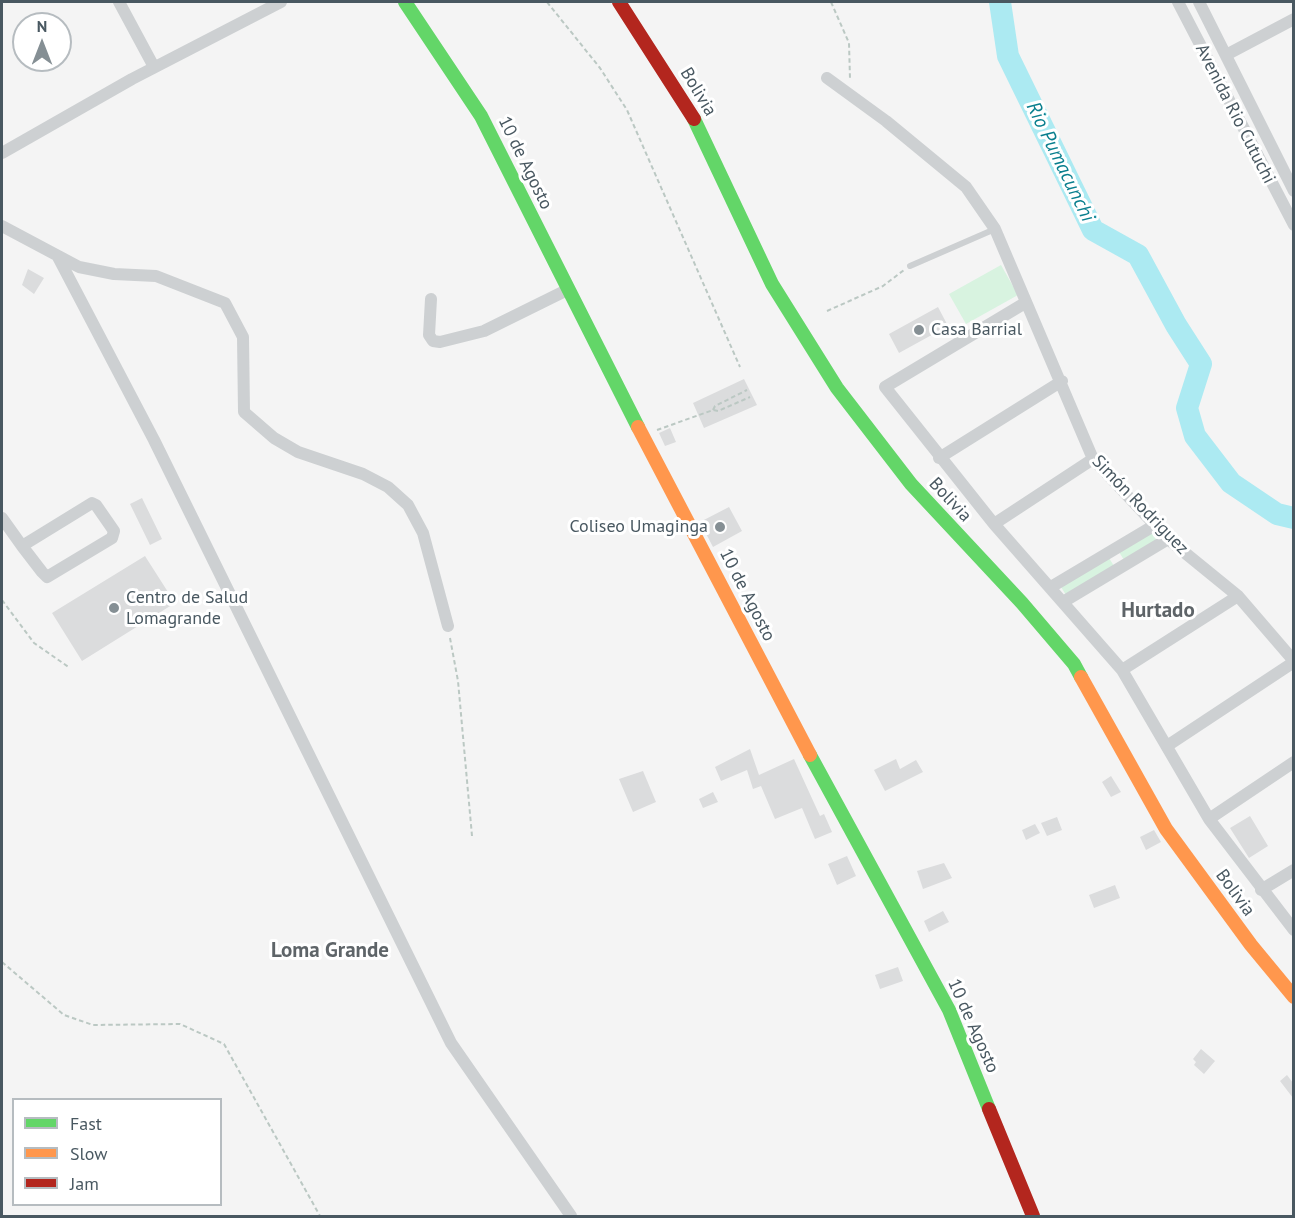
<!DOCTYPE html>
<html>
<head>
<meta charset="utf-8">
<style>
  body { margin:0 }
  #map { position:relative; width:1295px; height:1218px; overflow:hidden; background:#f4f4f4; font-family:"PT Sans",sans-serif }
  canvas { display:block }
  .frame { position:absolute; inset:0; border:3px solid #495861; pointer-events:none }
  .legend { position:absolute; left:12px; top:1098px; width:210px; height:108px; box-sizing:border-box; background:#fff; border:2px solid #b6bcc0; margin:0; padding:8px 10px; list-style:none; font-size:18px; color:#495861 }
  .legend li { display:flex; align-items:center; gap:12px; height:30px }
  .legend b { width:30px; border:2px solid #b6bcc0 }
  .north { position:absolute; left:12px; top:12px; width:60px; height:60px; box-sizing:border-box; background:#fff; border:2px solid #b6bcc0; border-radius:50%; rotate:0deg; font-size:16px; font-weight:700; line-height:24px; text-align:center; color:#495861 }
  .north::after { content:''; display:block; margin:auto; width:21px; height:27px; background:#858f94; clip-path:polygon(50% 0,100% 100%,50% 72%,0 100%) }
</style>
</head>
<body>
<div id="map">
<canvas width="1295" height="1218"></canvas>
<div class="frame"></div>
<ul class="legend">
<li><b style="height:8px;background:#63d668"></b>Fast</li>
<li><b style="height:8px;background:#ff974d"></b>Slow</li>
<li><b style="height:8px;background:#b3261e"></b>Jam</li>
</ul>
<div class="north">N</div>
</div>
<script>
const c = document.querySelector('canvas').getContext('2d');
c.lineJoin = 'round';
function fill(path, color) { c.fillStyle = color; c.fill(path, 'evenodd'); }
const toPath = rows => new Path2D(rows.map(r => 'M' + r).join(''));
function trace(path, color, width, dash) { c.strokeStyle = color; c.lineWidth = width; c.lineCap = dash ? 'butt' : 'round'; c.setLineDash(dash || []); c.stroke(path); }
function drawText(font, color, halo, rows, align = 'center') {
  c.font = font + ' "PT Sans",sans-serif'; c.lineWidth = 6; c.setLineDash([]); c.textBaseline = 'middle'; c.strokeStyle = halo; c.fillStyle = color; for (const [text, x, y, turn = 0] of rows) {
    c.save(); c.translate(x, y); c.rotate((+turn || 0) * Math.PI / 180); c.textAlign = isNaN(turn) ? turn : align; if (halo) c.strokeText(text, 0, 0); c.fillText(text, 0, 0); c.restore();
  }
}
fill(toPath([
  [1001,265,1018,295,966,324,949,294],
  [1152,533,1157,541,1124,560,1119,552],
  [1109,558,1114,566,1066,595,1061,587]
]), '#d8f3e0');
trace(toPath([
  [1000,2,1008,56,1093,230,1138,255,1176,325,1201,364,1187,408,1195,436,1231,483,1277,514,1294,518]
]), '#aceaf2', 22);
fill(toPath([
  [28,269,44,278,34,294,22,285],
  [938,307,948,326,899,353,889,334],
  [744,379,757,405,704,428,693,403],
  [670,428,676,442,665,446,659,433],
  [142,498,162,539,150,545,130,504],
  [729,507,742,531,713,547,700,522],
  [145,556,175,603,82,661,52,613],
  [750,749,759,775,794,759,820,816,824,814,832,832,815,839,802,808,775,819,761,786,753,789,747,770,721,781,715,767],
  [896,759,900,769,916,760,923,772,885,791,874,770],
  [643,771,656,802,633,812,619,779],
  [1111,776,1121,792,1111,797,1102,782],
  [713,792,718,802,703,808,699,799],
  [1250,816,1268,846,1249,858,1230,828],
  [1057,817,1062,830,1047,836,1041,823],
  [1035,824,1040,833,1026,840,1022,830],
  [1154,830,1161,842,1146,850,1140,837],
  [847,856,856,876,837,885,828,864],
  [944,863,952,878,923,889,917,871],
  [1115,885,1120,898,1094,908,1089,895],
  [943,911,949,922,929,932,924,921],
  [898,967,903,981,880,989,875,975],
  [1201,1049,1215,1061,1204,1074,1194,1065,1196,1062,1193,1059],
  [1287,1075,1293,1083,1293,1098,1280,1081]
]), '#dbdcdd');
trace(toPath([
  [547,2,600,68,627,110,740,367],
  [831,2,849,43,850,79],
  [827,311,883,286,904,270],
  [713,410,715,406,747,390],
  [657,430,713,410,718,411,750,397],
  [2,600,34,643,70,668],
  [450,638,458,681,472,836],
  [2,962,64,1015,93,1025,180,1024,224,1044,320,1216]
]), '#bbc8c3', 2, [4.5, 3]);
trace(toPath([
  [910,266,995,229]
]), '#cdd0d2', 6);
trace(toPath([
  [119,2,154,67],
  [1178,2,1294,225],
  [1199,2,1294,191],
  [1226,55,1294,19],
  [827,78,886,121,966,187,995,229,1093,459,1168,539,1238,596,1294,661],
  [2,153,132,79,281,2],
  [2,226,79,267,114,274,156,276,225,303,243,337,244,412,274,438,298,452,363,474,388,487,408,505,423,533,448,626],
  [58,257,154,440,451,1043,571,1216],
  [431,299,429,335,433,341,440,342,484,331,567,290],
  [1025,303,885,387,994,524,1122,670,1209,819,1294,930],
  [939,458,1062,381],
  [2,518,22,546,42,572,47,577,112,538,114,531,96,505,92,503,22,546],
  [994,524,1093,459],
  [1051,587,1155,525],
  [1063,602,1168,539],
  [1122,670,1238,596],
  [1167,746,1294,662],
  [1209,819,1294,762],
  [1261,890,1294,870]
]), '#cdd0d2', 12);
trace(toPath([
  [405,2,481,116,638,427],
  [694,119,772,284,837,388,911,484,1022,603,1074,664,1081,677],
  [810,755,949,1010,989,1109]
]), '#63d668', 14);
trace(toPath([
  [638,427,810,755],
  [1081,677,1166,829,1251,945,1294,997]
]), '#ff974d', 14);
trace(toPath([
  [619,2,694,119],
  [989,1109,1033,1216]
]), '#b3261e', 14);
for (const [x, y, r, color] of [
  [919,330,6,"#858f94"],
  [720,527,6,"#858f94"],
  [114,608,6,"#858f94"]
]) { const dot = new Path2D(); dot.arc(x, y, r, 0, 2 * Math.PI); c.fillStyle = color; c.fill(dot); trace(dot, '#fff', 2); }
drawText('18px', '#495861', '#fff', [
  ["Bolivia",698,92,59],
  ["Avenida Rio Cutuchi",1235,114,63],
  ["10 de Agosto",525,163,64],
  ["Bolivia",950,500,47],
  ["Simón Rodriguez",1140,505,46],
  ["10 de Agosto",747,595,63],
  ["Bolivia",1235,893,54],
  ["10 de Agosto",973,1026,66]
]);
drawText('18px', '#495861', '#fff', [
  ["Casa Barrial",931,330],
  ["Coliseo Umaginga",708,527,"right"],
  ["Centro de Salud",126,598],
  ["Lomagrande",126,619]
], 'left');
drawText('italic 20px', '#097f8e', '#fff', [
  ["Rio Pumacunchi",1060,162,64]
]);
drawText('bold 21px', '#5e6468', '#fff', [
  ["Hurtado",1158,611],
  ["Loma Grande",330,951]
]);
</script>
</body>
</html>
